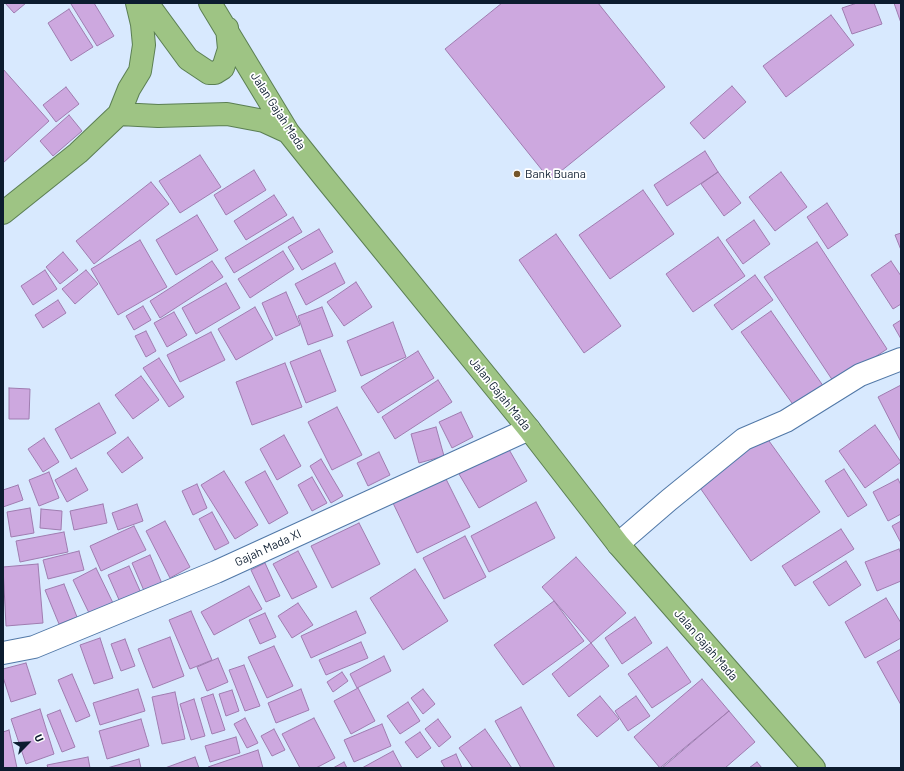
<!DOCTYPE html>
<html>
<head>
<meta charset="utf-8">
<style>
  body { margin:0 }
  #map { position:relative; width:904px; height:771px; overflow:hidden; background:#d8e9fe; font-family:Barlow,sans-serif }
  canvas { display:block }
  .frame { position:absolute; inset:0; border:4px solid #0c1c2f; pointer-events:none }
  .north { position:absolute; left:8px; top:723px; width:40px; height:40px; -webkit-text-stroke:3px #fff; paint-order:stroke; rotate:66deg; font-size:11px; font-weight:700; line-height:16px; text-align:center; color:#0c1c2f }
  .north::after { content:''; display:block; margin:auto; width:14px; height:18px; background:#0c1c2f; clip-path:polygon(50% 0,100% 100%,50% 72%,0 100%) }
</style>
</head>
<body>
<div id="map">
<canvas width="904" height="771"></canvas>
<div class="frame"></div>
<div class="north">U</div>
</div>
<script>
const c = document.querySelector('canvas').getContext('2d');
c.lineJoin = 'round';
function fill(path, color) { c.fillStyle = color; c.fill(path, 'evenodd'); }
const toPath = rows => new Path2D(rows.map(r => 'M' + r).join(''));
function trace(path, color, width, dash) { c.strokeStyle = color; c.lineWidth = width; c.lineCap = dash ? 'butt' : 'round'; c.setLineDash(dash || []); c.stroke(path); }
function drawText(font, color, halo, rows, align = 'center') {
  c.font = font + ' Barlow,sans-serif'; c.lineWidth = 3.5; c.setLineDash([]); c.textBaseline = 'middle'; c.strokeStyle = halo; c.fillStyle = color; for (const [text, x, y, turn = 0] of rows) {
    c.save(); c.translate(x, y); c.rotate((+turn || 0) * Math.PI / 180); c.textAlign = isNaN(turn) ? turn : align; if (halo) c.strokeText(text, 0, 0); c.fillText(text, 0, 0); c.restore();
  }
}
const building = toPath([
  [5,3,26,3,14,13,5,3],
  [72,3,94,3,114,36,97,46,71,4,72,3],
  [502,3,598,3,665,87,550,180,445,49,502,3],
  [857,3,874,3,882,24,852,34,842,8,857,3],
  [894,3,901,3,901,23,894,3],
  [69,9,93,47,71,61,48,23,69,9],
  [831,15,854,45,786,97,763,66,831,15],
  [3,69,49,121,3,163,3,69],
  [732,86,746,102,704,139,690,123,732,86],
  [66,87,79,104,56,122,43,105,66,87],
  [69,115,82,131,53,156,40,141,69,115],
  [705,151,718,172,667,206,654,185,705,151],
  [200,155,221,187,180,213,159,181,200,155],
  [254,170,266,190,226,215,214,195,254,170],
  [718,172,741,203,724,216,701,184,718,172],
  [781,172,807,207,775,231,749,197,781,172],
  [151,182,169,204,94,264,76,241,151,182],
  [643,190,674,234,610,279,579,235,643,190],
  [274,195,287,215,246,240,234,221,274,195],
  [827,203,848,235,828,249,807,217,827,203],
  [197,215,218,250,176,275,156,240,197,215],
  [293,217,302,232,234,273,225,258,293,217],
  [754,220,770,244,743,264,726,240,754,220],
  [319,229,333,252,302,270,288,247,319,229],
  [901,233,901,250,895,235,901,233],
  [556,234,621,326,584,353,519,260,556,234],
  [718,237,745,276,693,312,666,274,718,237],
  [140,240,167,287,118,315,91,269,140,240],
  [817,242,887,349,835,384,764,277,817,242],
  [283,251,294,269,250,298,238,279,283,251],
  [63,252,78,270,60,284,46,267,63,252],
  [212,261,223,277,160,318,150,301,212,261],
  [891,261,901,276,901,304,893,309,871,275,891,261],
  [335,263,345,283,306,305,295,284,335,263],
  [45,270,57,289,33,305,21,286,45,270],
  [86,270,98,284,75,304,62,289,86,270],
  [755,275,773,300,732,330,714,305,755,275],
  [356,282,372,307,344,326,327,302,356,282],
  [226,283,240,308,196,334,182,308,226,283],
  [286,292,300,325,276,336,262,303,286,292],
  [58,300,66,313,43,328,35,315,58,300],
  [143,306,151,320,134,330,126,316,143,306],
  [255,307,273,339,236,360,218,329,255,307],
  [322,307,333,336,308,345,298,316,322,307],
  [771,311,826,390,797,410,741,332,771,311],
  [174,312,187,335,167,347,154,323,174,312],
  [901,320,901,339,893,325,901,320],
  [393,322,406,357,361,376,347,341,393,322],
  [146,331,156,351,146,357,135,336,146,331],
  [211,332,225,360,180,382,167,355,211,332],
  [320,350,336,391,306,403,290,362,320,350],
  [418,351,434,378,378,413,361,387,418,351],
  [159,358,184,397,169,407,143,368,159,358],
  [285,363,302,407,252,425,236,382,285,363],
  [141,376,159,400,133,419,115,395,141,376],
  [438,380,452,402,395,439,382,417,438,380],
  [901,385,901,442,878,397,901,385],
  [9,388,30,389,29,419,9,419,9,388],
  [99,403,116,433,71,459,55,429,99,403],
  [337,407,362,455,332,470,308,422,337,407],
  [461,412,473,437,452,448,439,422,461,412],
  [875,425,901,462,865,488,839,451,875,425],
  [436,427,444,456,419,463,411,434,436,427],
  [764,434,820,512,751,561,696,482,764,434],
  [284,435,301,466,277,480,260,449,284,435],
  [128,437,143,458,122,473,107,453,128,437],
  [44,438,59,462,43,472,28,449,44,438],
  [507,446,527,481,479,508,459,474,507,446],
  [379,452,390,475,368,486,357,463,379,452],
  [321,459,343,496,331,503,310,466,321,459],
  [76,468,88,490,67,502,55,480,76,468],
  [844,469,867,505,848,517,825,481,844,469],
  [224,471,258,525,235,539,201,485,224,471],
  [265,471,288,513,269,524,245,482,265,471],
  [49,472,59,498,39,506,29,480,49,472],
  [312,477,327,503,312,511,298,485,312,477],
  [445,477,470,527,417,553,393,503,445,477],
  [898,479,901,485,901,514,888,521,873,492,898,479],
  [197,484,207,508,193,515,182,491,197,484],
  [18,485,23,500,3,507,3,490,18,485],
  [536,502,555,538,489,572,471,536,536,502],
  [103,504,107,523,74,530,70,511,103,504],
  [137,504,143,521,118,530,112,513,137,504],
  [30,508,34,533,11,537,7,512,30,508],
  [41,509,62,511,61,530,40,528,41,509],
  [212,512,229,543,215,550,199,519,212,512],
  [165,521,190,567,170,578,146,531,165,521],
  [901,521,901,543,892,526,901,521],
  [359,523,380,564,332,588,311,546,359,523],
  [134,526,146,550,101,571,90,546,134,526],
  [841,529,854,549,795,586,782,566,841,529],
  [64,532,68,552,20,562,16,541,64,532],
  [465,536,486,577,444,599,423,558,465,536],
  [899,549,901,554,901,581,877,591,865,562,899,549],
  [79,551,84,570,48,579,43,560,79,551],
  [298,551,317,587,292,599,273,564,298,551],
  [150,555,163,586,145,593,132,563,150,555],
  [576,557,626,613,591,643,542,587,576,557],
  [846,561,861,585,829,606,813,582,846,561],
  [265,563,280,596,266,602,251,570,265,563],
  [38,564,43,623,6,626,3,567,38,564],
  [129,566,141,593,120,602,108,575,129,566],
  [96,568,113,603,90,615,73,580,96,568],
  [415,569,448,621,403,650,370,598,415,569],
  [64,584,77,617,59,624,45,590,64,584],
  [249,586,262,609,214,635,201,612,249,586],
  [886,598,901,623,901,638,865,658,845,622,886,598],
  [554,601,584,641,523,685,494,645,554,601],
  [298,603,313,625,292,638,278,616,298,603],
  [191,611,212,660,190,669,169,620,191,611],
  [356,611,366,633,311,658,301,636,356,611],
  [265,613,276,637,260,644,249,620,265,613],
  [635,617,652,643,622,664,605,638,635,617],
  [170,637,184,676,153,688,138,649,170,637],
  [100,638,113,678,94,684,80,645,100,638],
  [125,639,135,666,121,671,111,644,125,639],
  [361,642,368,658,326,675,319,660,361,642],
  [591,643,609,666,569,697,552,674,591,643],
  [274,646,293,686,267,698,248,657,274,646],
  [667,647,691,682,652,708,628,674,667,647],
  [901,649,901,705,877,662,901,649],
  [384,656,391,671,357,688,350,674,384,656],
  [218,658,228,682,207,691,197,667,218,658],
  [26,663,36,694,11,702,3,677,3,669,26,663],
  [244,665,260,706,245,711,229,670,244,665],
  [342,672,348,681,333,692,327,682,342,672],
  [72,674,90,716,76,722,58,680,72,674],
  [702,679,729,711,660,768,634,737,702,679],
  [358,688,375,721,351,734,334,701,358,688],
  [138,689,145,711,100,725,93,703,138,689],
  [301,689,309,710,276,723,268,703,301,689],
  [423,689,435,704,423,714,411,698,423,689],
  [232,690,239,711,226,716,219,694,232,690],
  [175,692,185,739,162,744,152,697,175,692],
  [213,694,225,730,212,734,201,698,213,694],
  [600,696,619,719,597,737,577,715,600,696],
  [636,696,650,716,628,731,615,711,636,696],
  [194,699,205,736,191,740,180,704,194,699],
  [408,702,420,721,400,734,387,716,408,702],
  [521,707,555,768,521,768,495,721,521,707],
  [40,709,54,754,26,764,11,719,40,709],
  [60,710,75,747,62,752,47,715,60,710],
  [729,711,755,742,725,768,662,768,729,711],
  [245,718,258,743,247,748,234,724,245,718],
  [314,718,335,758,316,768,300,768,282,734,314,718],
  [141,719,149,746,107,759,99,731,141,719],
  [438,719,451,737,439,747,425,729,438,719],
  [382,724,391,746,354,762,344,740,382,724],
  [274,729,285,750,272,756,261,736,274,729],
  [485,729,512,768,473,768,459,748,485,729],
  [9,730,17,768,3,768,3,732,9,730],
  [420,732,431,748,417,758,405,742,420,732],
  [236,737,240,753,210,762,205,746,236,737],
  [258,750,263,768,208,768,208,767,258,750],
  [393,751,402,768,362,768,393,751],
  [456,754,462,768,445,768,441,761,456,754],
  [88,757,90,768,48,768,47,765,88,757],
  [195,757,199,768,165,768,195,757],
  [139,759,141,768,107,768,139,759],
  [344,762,347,768,333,768,344,762],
  [757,762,762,768,749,768,757,762]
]);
fill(building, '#cda8df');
trace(building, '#9f7cb0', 1);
const minor = toPath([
  [618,544,669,500,744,439,786,421,860,375,901,359],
  [3,653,34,647,216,572,529,429]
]);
const trunk = toPath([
  [147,3,188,59,209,73,215,73,223,68,229,49,227,28],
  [210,3,288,132,324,177,529,429,618,544,814,768],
  [119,114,158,116,227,114,264,121,288,132],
  [3,213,78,153,119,114,129,89,140,71,144,45,142,24,137,3]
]);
trace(minor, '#5178a7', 24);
trace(trunk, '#5b7f53', 24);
trace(minor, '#fff', 22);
trace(trunk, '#9ec484', 22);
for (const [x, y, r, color] of [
  [517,174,4,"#74552a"]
]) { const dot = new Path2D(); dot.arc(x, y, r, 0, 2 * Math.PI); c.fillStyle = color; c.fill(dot); trace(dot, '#fff', 1.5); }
drawText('12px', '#0c1c2f', '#fff', [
  ["Jalan Gajah Mada",278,111,57],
  ["Jalan Gajah Mada",500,394,51],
  ["Gajah Mada XI",268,548,-25],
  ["Jalan Gajah Mada",706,645,49]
]);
drawText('12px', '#0c1c2f', '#fff', [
  ["Bank Buana",525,174]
], 'left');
</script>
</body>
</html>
